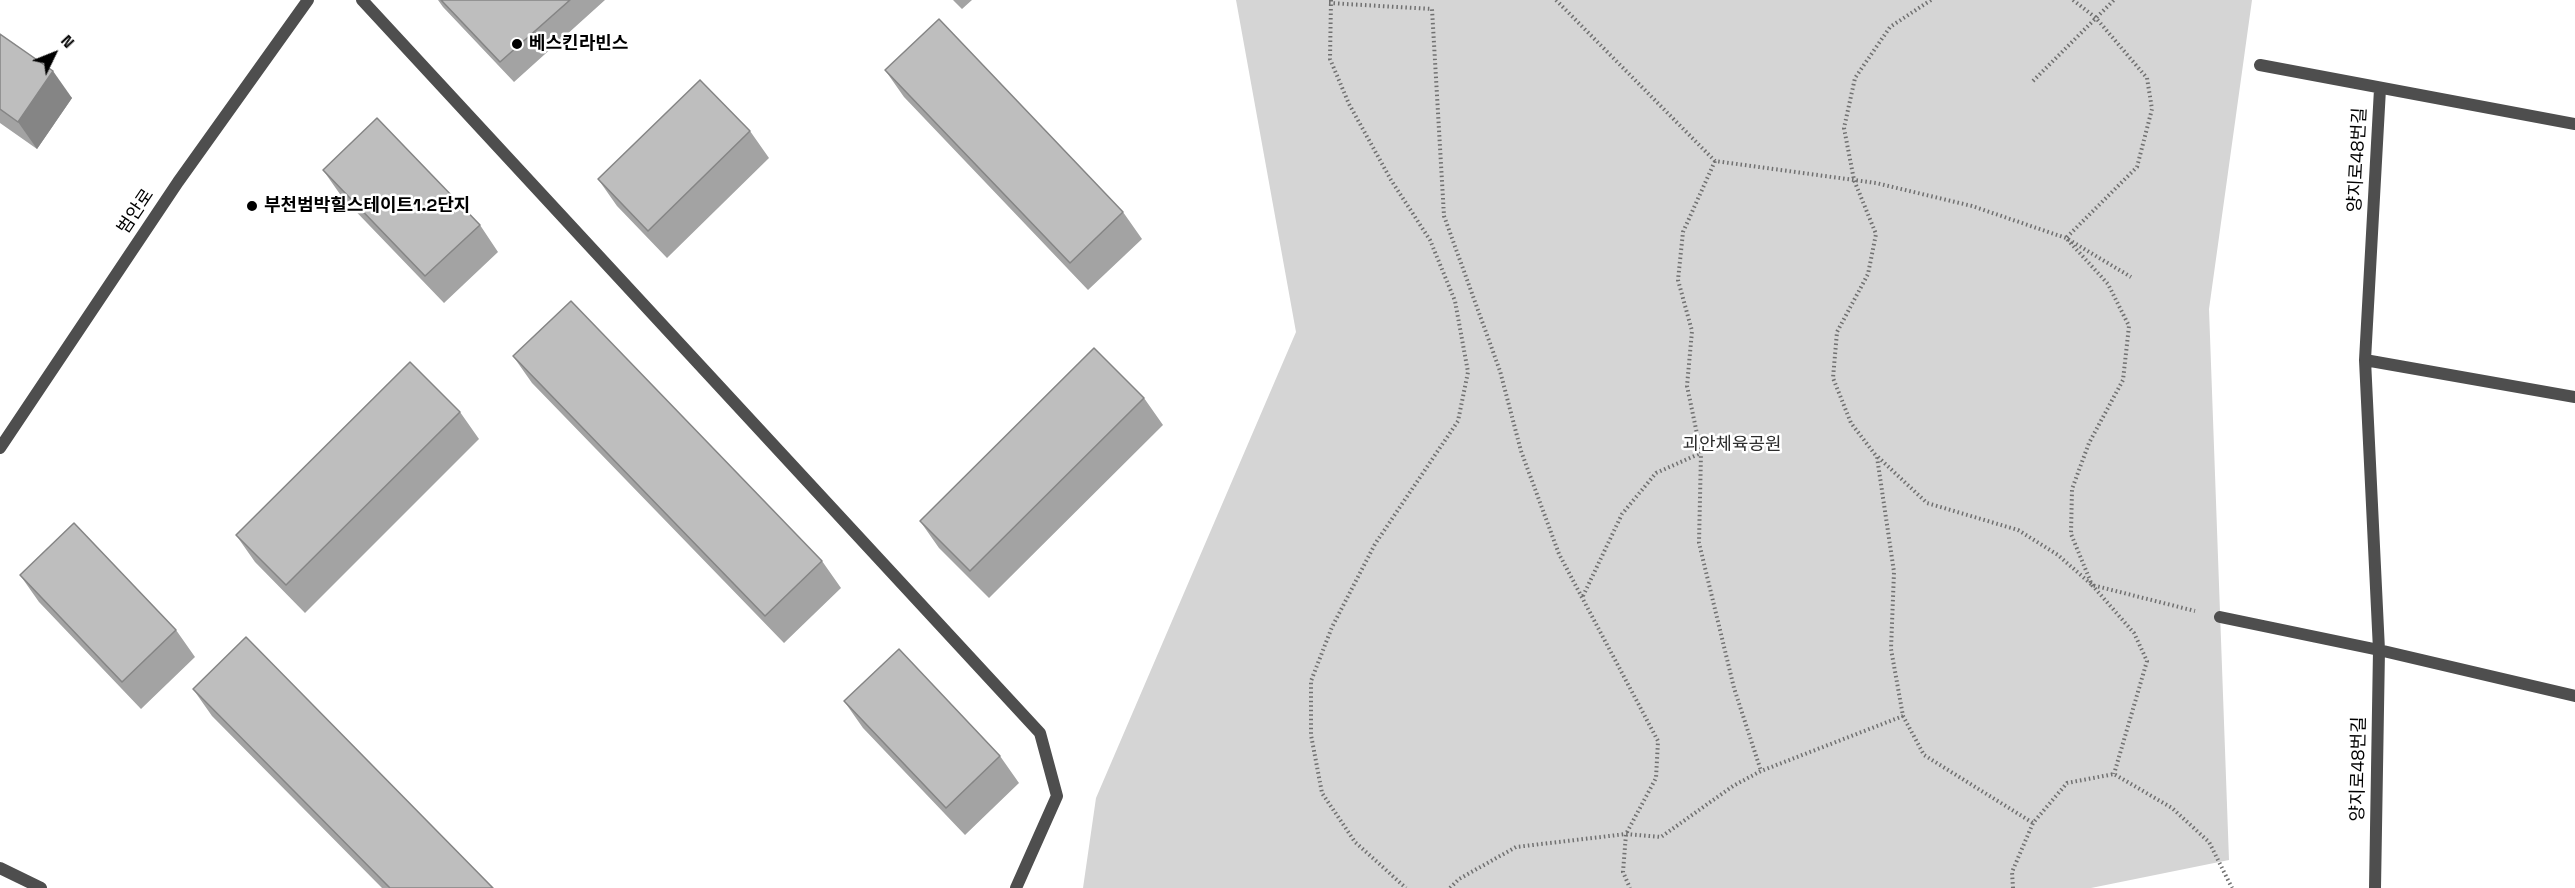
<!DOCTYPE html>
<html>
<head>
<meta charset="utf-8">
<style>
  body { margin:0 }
  #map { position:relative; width:2575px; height:888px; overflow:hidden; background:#fff; font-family:"Space Grotesk",sans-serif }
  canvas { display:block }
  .north { position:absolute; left:24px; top:24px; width:60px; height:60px; -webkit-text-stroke:4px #fff; paint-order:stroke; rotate:47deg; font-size:16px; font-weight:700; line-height:24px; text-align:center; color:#000 }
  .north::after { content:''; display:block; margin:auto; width:21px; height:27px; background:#000; clip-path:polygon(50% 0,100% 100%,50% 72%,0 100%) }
</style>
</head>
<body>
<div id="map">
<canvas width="2575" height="888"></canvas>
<div class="north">N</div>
</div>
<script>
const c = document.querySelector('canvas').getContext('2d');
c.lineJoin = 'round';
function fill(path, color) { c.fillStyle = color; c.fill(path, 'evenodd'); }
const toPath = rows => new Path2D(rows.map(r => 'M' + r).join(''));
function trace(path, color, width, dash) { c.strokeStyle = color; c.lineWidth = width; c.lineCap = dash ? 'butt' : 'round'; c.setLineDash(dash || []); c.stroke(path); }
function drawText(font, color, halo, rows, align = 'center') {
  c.font = font + ' "Space Grotesk","Noto Sans KR",sans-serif'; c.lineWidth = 5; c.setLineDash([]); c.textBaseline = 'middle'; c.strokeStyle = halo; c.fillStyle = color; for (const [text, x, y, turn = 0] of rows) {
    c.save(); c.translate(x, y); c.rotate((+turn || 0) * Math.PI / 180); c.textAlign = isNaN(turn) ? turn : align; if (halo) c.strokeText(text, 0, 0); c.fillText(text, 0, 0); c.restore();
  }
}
fill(toPath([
  [1236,0,2252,0,2209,309,2229,860,2091,888,1083,888,1096,798,1296,332]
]), '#d5d5d5');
trace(toPath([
  [1331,0,1330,59,1349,104,1391,180,1430,240,1455,301,1468,372,1458,421,1375,544,1332,627,1311,681,1311,735,1322,793,1355,842,1406,888],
  [1556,0,1715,161,1876,183,1972,206,2066,238,2131,277],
  [1931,0,1890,27,1855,78,1844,128,1854,180,1876,234,1868,274,1837,332,1833,378,1851,423,1877,457,1894,572,1891,649,1903,716,1924,755,2033,823],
  [2073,0,2096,18,2147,78,2152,109,2137,167,2066,238,2108,284,2129,326,2123,380,2089,443,2072,489,2071,534,2092,585,2134,633,2147,661,2114,774],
  [1329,3,1432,9,1444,216,1500,371,1521,451,1559,554,1658,741,1656,778,1626,834,1623,872,1630,888],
  [2033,81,2114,0],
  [1715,161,1683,232,1678,280,1692,331,1687,386,1701,453,1699,543,1734,688,1761,771],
  [1878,457,1927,503,2018,530,2058,555,2092,585,2195,611],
  [1583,596,1622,514,1656,473,1701,453],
  [1450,888,1459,879,1516,847,1626,834,1661,837,1733,786,1761,771,1903,716],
  [2013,888,2012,872,2033,823,2067,783,2114,774,2172,808,2209,842,2232,888]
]), '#707070', 4, [1.5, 3]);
trace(toPath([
  [362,0,1040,733,1057,796,1016,888],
  [2260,65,2575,124],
  [2365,360,2575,397],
  [2220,617,2379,650,2575,696],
  [0,868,41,888],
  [2375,888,2379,650,2365,360,2380,89]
]), '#4e4e4e', 12);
trace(toPath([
  [0,448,178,182,308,0]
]), '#4e4e4e', 12);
fill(toPath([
  [438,0,605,0,514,82,443,7],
  [953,0,972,0,962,9],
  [0,34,72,98,37,149,0,123],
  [885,70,1123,212,1142,239,1088,290,904,97],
  [750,131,769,158,667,258,617,206,598,179],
  [323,170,480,225,498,252,444,303,342,197],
  [513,356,822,561,841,588,784,643,532,383],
  [1144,398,1163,425,989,598,939,548,920,521],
  [460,412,479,439,305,613,255,562,236,535],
  [20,575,176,630,195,657,141,709,39,602],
  [193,689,493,888,382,888,212,716],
  [844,701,1000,756,1019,783,965,835,863,728]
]), '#a3a3a3');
fill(toPath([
  [53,71,72,98,37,149,18,122]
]), '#858585');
const building = toPath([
  [441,0,570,0,500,62,441,0],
  [939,19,1123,212,1070,263,885,70,939,19],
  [0,34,53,71,18,122,0,109,0,34],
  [700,80,750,131,648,231,598,179,700,80],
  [377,118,480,225,425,276,323,170,377,118],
  [571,301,822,561,765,616,513,356,571,301],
  [1094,348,1144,398,970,571,920,521,1094,348],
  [410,362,460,412,286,585,236,535,410,362],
  [74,523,176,630,122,682,20,575,74,523],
  [246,637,493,888,390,888,193,689,246,637],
  [899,649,1000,756,946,808,844,701,899,649]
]);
fill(building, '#bebebe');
trace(building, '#858585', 1.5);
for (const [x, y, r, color] of [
  [517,44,6,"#000"],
  [252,206,6,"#000"]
]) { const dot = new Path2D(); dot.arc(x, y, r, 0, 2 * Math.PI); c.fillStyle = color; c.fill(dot); trace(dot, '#fff', 2); }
drawText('bold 18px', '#000', '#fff', [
  ["베스킨라빈스",529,44],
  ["부천범박힐스테이트1.2단지",264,206]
], 'left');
drawText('18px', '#000', '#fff', [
  ["양지로48번길",2358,160,-87],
  ["범안로",136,212,-56],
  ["양지로48번길",2359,769,-89]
]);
drawText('18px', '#2c2c2c', '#fff', [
  ["괴안체육공원",1732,445]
]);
</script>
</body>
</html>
